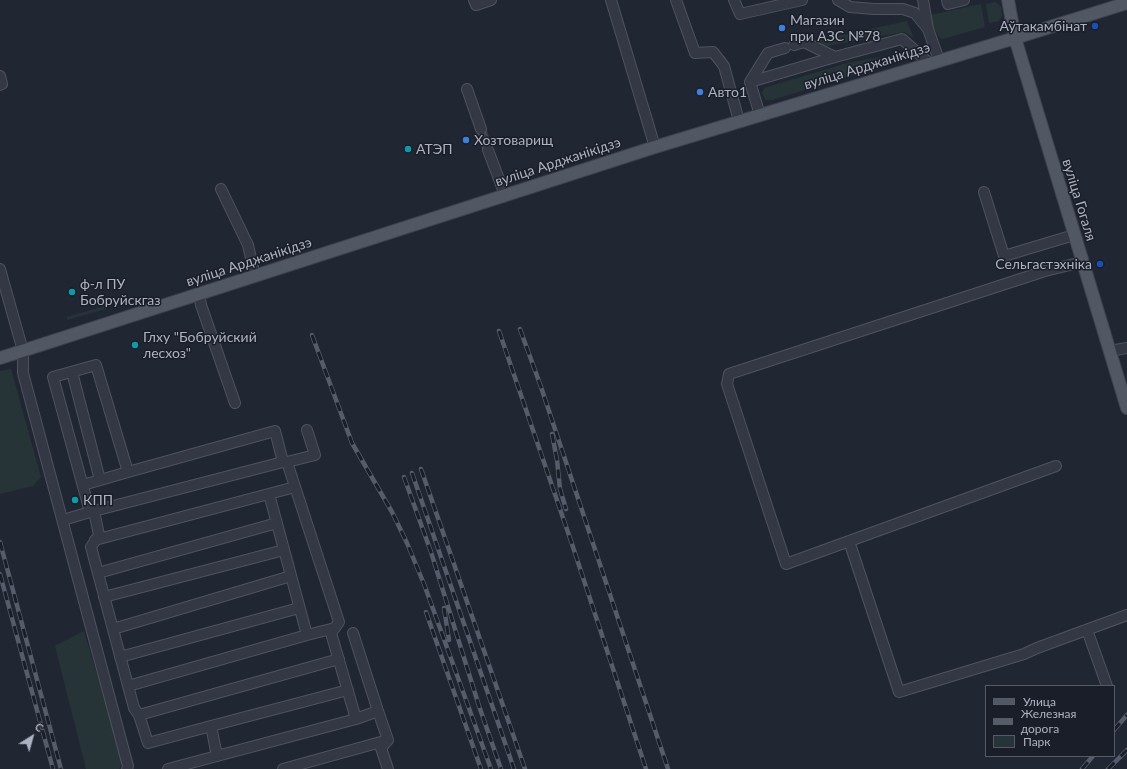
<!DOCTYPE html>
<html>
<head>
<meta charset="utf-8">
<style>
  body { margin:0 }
  #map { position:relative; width:1127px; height:769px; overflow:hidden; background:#212633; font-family:Lato,sans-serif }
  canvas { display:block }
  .legend { position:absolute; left:985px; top:685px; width:130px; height:72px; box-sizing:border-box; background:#1a1e28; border:1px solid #555a65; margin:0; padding:5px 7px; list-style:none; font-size:12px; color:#aeb3c1 }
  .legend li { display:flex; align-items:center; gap:8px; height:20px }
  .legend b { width:20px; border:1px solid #555a65 }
  .north { position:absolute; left:12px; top:717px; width:40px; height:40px; -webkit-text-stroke:3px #1a1e28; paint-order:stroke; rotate:37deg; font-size:11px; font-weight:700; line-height:16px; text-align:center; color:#aeb3c1 }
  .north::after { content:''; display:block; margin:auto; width:14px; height:18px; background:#aeb3c1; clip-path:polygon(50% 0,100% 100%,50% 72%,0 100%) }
</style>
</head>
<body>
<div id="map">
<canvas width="1127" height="769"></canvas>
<ul class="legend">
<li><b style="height:5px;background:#525764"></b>Улица</li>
<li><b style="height:5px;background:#575c6b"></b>Железная дорога</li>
<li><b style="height:11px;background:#263437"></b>Парк</li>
</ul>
<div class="north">С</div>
</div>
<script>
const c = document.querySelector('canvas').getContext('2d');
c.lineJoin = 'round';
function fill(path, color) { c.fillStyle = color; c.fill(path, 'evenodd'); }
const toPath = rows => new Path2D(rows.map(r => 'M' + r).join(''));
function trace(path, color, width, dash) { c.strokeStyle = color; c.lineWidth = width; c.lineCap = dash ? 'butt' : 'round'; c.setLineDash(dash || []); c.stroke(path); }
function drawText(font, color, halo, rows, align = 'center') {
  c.font = font + ' Lato,sans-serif'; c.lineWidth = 3; c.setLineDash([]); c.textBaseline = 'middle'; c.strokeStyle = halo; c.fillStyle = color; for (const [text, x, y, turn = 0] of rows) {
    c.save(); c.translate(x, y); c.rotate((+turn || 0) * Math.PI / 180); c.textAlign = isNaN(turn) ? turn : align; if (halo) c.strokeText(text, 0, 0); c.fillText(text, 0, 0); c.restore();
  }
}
fill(toPath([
  [996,2,1001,7,1002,16,999,21,989,23,986,4],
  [981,4,985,27,943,39,940,38,936,32,932,24,931,15],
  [907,21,914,38,904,32,822,47,814,41],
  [891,55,892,58,892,63,887,65,772,100,765,100,762,93,764,88,847,63],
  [108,305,109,308,67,320,67,317],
  [11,369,41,477,33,486,0,494,0,371],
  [84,631,123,761,119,769,86,769,55,646]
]), '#263437');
trace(toPath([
  [481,129,488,150]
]), '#3d424f', 10, [10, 5]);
const minor = toPath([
  [474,0,476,5,491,0],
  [611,0,655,147],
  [676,0,695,53,713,52,724,66,739,121],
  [734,0,740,14,802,0],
  [838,0,850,7,874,9,903,9,915,13,928,29],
  [923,0,928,29,939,60],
  [947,0,948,4,964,0],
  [794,45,804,42,835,57],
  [0,76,2,84,0,85],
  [750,82,768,53,785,48],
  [467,89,481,129],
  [760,115,750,82,835,57,902,39,929,63],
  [488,150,505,195],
  [221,189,248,245,255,276],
  [984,192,1004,256,1074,235],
  [0,269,23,351,23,373,128,766,127,769],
  [199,294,201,305,235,403],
  [1110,351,1127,348],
  [72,372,100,480],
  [283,462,287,462,315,455,307,430],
  [287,462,339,622,331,633,356,719,378,711,353,633],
  [1056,466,786,564,727,384,729,374,1045,271,1082,262],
  [269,494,307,635,335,628],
  [94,511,99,535,91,547,134,708,139,715],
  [90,512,283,462,275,431,128,472],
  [63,520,90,512,53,377,96,365,128,472,83,485],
  [95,540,295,487],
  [849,541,899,692,1024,654,1037,648,1127,615],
  [98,573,277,523],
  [104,597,284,550],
  [113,629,291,576],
  [1087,630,1107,686],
  [120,657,299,608],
  [128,686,307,635],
  [378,711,388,740],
  [211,726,348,690],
  [217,756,211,726,148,743,139,715,339,659],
  [168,769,356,719],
  [283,769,388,740],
  [388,769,381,748,388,740]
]);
const major = toPath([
  [1008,0,1015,38,1127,408],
  [0,358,655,147,1015,38,1127,3]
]);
trace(minor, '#4f535f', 12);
trace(major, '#3e424d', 14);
trace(minor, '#343844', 10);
trace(major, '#525764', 12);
const rail = toPath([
  [520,329,541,387,668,769],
  [499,331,572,544,646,769],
  [312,335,352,443,392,512,407,543,424,584,491,769],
  [552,434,557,460,560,489,566,509],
  [421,469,525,769],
  [412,473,514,769],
  [404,477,431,552,479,706,501,769],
  [0,542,61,769],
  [0,574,53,769],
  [444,608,449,640],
  [426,612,481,769],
  [1114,730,1127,715],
  [1082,769,1093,756],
  [1108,769,1127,750]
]);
trace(rail, '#575c6b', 4.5);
trace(rail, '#1a1e28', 3, [9]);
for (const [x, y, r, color] of [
  [1095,26,4,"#1a4fb4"],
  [782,28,4,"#3f7fe0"],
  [700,92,4,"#3f7fe0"],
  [466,140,4,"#3f7fe0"],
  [408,149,4,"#0f9aa8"],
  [1100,264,4,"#1a4fb4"],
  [72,292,4,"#0f9aa8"],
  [135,345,4,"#0f9aa8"],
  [75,500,4,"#0f9aa8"]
]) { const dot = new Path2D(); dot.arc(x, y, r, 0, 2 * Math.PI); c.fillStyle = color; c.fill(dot); trace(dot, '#1a1e28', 1.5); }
drawText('14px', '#aeb3c1', '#1a1e28', [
  ["Магазин",790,20],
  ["при АЗС №78",790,36],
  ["Аўтакамбінат",1087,26,"right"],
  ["Авто1",708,92],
  ["Хозтоварищ",474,140],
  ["АТЭП",416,149],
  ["Сельгастэхніка",1092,264,"right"],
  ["ф-л ПУ",80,284],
  ["Бобруйскгаз",80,300],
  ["Глху \"Бобруйский",143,337],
  ["лесхоз\"",143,353],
  ["КПП",83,500]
], 'left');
drawText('14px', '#aeb3c1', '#1a1e28', [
  ["вуліца Арджанікідзэ",867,66,-17],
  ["вуліца Арджанікідзэ",558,162,-18],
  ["вуліца Гогаля",1079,200,73],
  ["вуліца Арджанікідзэ",249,262,-18]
]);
</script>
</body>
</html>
